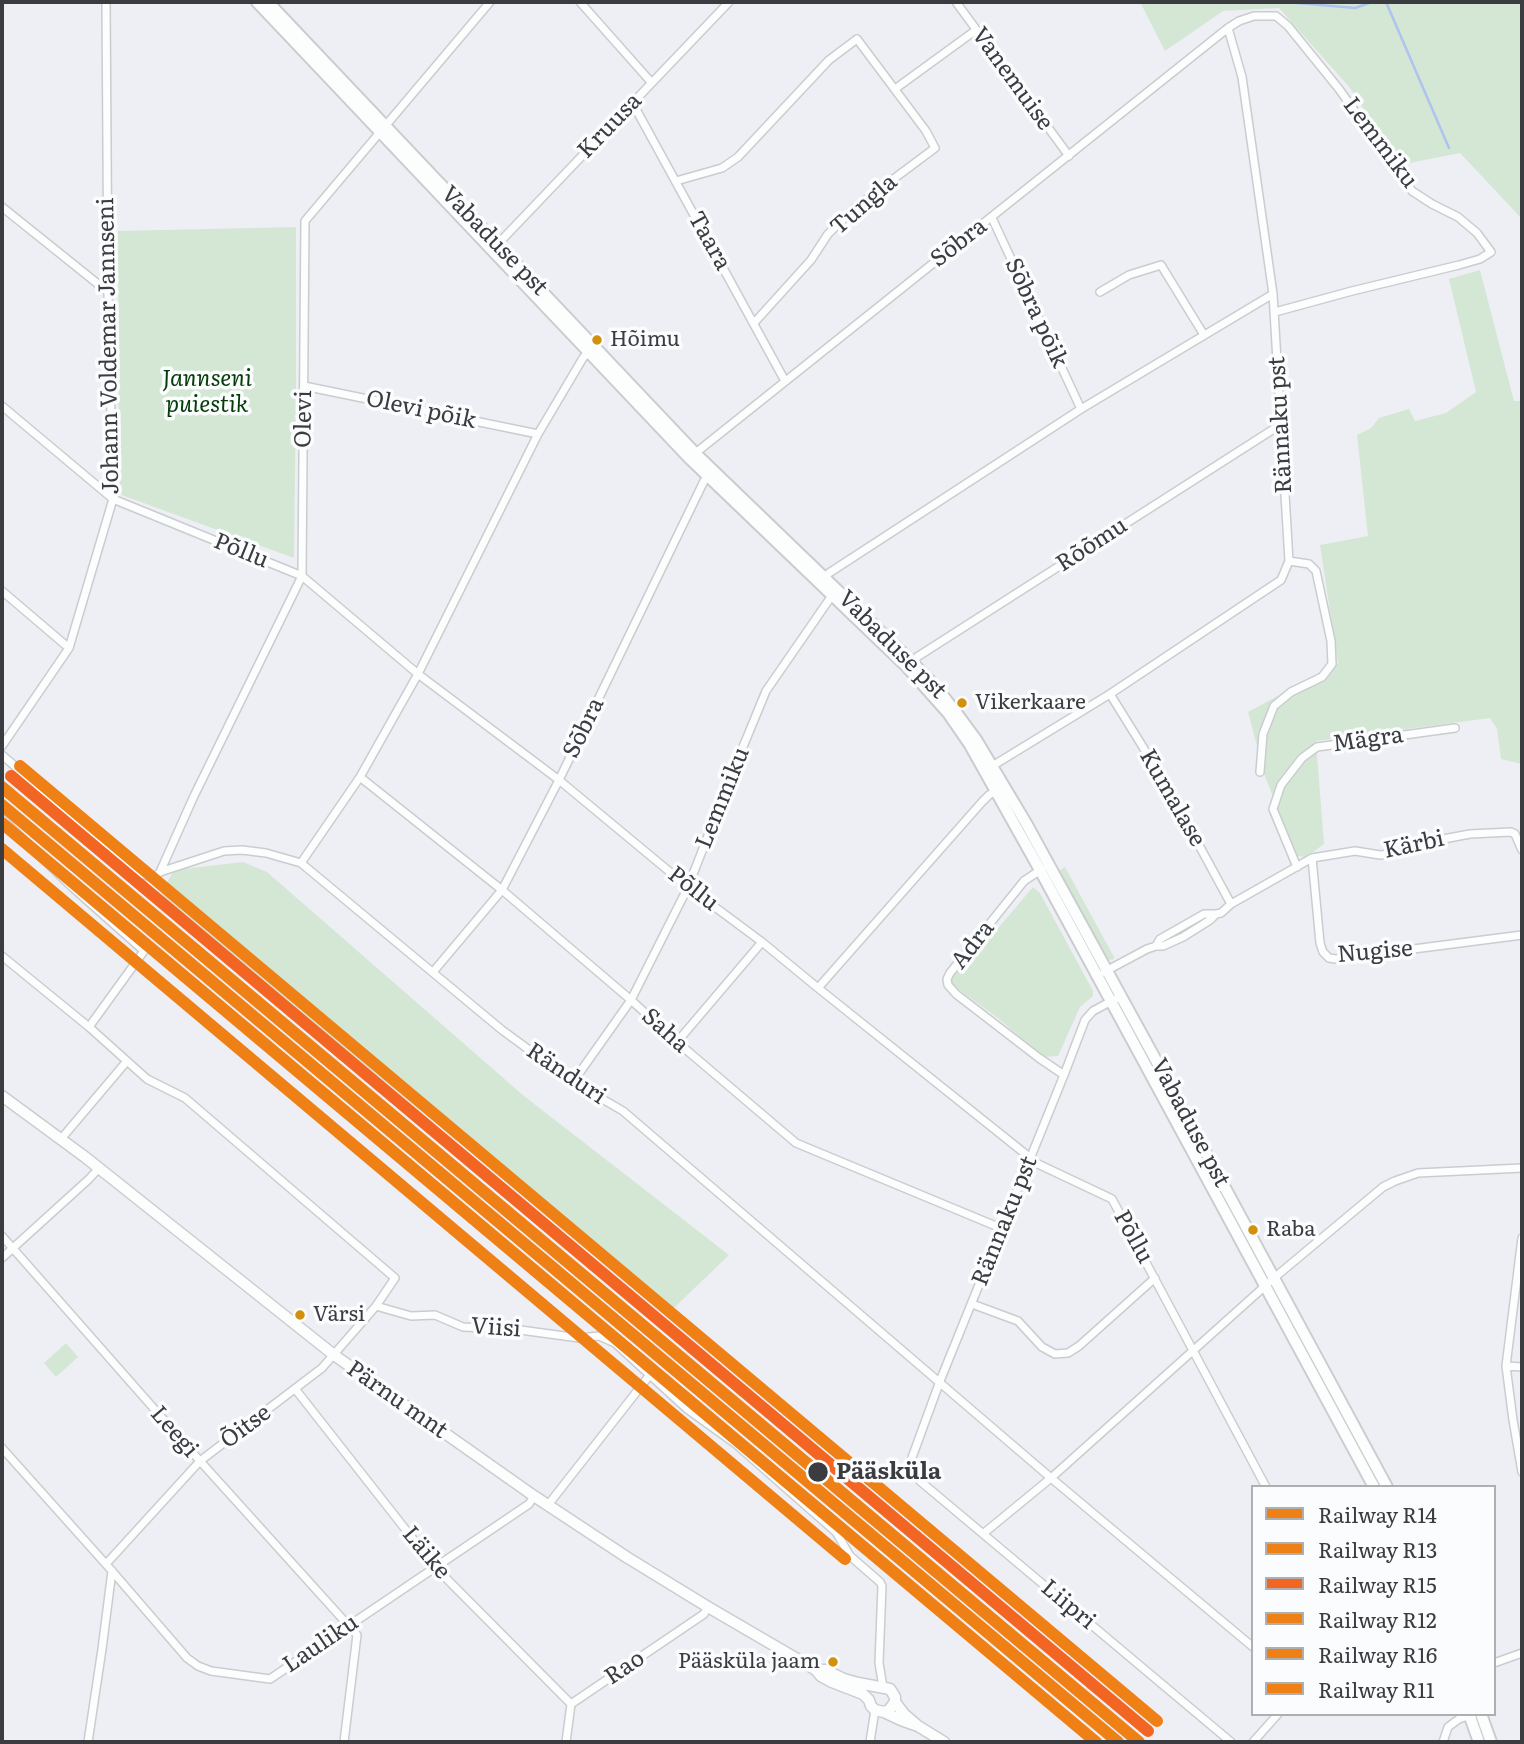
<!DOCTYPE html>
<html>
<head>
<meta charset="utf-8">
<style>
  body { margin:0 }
  #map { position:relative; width:1524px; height:1744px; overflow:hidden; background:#eeeff4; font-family:Literata,serif }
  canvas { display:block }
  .frame { position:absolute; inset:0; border:4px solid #3b3c40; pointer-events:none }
  .legend { position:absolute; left:1251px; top:1485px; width:245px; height:231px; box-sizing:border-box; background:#fbfcfd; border:2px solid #aeafb1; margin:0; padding:9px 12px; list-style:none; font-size:21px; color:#3b3c40 }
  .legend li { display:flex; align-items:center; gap:14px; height:35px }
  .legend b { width:35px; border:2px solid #aeafb1 }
</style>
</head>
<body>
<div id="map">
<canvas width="1524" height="1744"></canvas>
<div class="frame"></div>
<ul class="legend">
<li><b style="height:9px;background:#ef8016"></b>Railway R14</li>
<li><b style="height:9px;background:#ef8016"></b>Railway R13</li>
<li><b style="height:9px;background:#f26522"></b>Railway R15</li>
<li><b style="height:9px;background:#ef8016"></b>Railway R12</li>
<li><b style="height:9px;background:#ef8016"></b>Railway R16</li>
<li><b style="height:9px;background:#ef8016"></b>Railway R11</li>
</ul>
</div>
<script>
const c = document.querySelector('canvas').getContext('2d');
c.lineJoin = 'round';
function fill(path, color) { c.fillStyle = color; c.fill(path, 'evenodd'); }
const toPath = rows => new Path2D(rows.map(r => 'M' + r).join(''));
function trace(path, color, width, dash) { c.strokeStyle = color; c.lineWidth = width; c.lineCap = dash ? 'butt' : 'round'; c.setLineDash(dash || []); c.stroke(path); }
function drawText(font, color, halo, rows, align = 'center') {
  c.font = font + ' Literata,serif'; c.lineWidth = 7; c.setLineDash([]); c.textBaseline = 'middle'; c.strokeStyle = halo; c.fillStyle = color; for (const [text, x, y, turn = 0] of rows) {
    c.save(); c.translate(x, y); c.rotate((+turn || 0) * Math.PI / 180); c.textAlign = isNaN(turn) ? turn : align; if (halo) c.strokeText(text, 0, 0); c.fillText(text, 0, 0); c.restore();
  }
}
fill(toPath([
  [1140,2,1522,2,1522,219,1460,153,1400,165,1350,88,1279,8,1223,11,1165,51],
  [296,227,296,391,294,558,119,494,118,231],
  [1480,270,1514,401,1522,401,1522,764,1501,759,1497,729,1490,718,1316,741,1324,844,1306,857,1296,856,1265,776,1248,712,1338,663,1320,545,1368,536,1357,435,1371,428,1379,418,1409,409,1415,421,1446,413,1476,392,1449,279],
  [243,862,267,872,524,1096,729,1255,675,1307,669,1309,588,1237,460,1143,177,913,161,893,174,870],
  [1065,867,1114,957,1114,959,1110,960,1107,958,1058,872],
  [1033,887,1040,893,1093,991,1093,996,1080,1007,1058,1056,1043,1057,998,1018,951,984,952,976,967,955,972,959],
  [66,1343,78,1357,56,1377,44,1363]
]), '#d4e7d5');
trace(toPath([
  [1286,2,1355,8,1372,2],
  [1386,2,1449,148]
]), '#aec4ee', 2.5);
const minor = toPath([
  [580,2,651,82],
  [956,2,1069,156],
  [895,89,976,30],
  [632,102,785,381],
  [676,181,722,168,738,157,829,60,857,39,926,131,935,148,856,207,828,234,811,260,754,323],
  [2,207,108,292],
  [992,218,1081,409],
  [495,247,729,2],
  [1100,292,1129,275,1161,265,1204,335],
  [304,386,538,434],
  [2,406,113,499,302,576,418,674,559,780,688,887,762,942,818,988,1038,1164,1112,1199,1266,1487],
  [693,455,1228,28,1239,21,1254,16,1276,16,1288,26,1339,89,1412,191,1432,204,1458,217,1477,233,1491,252,1480,259,1459,265,1352,291,1275,312],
  [822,580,829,573,1081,409,1273,294],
  [2,591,69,648],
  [910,664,917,657,1280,425],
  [1110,694,1164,781,1231,904],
  [2,746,69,648,113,499,108,292,106,2],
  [2,755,140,874,148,876,156,876,160,872,224,851,242,850,266,853,301,863,502,1030,573,1082,623,1111,1051,1478,1253,1647],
  [989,768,1110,694,1281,580,1289,561,1273,294,1242,77,1228,28],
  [1260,772,1263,734,1274,706,1291,692,1322,677,1332,664,1331,641,1316,571,1309,564,1289,561],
  [360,777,502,890,631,1000,677,1042,796,1143,1003,1229],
  [2,819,72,887,144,951,89,1027],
  [1312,858,1320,943,1323,952,1329,958,1336,959,1522,935],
  [301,863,360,777,396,713,418,674,538,434,583,358,589,351],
  [1297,867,1273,809,1281,785,1302,758,1317,747,1455,728],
  [1042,869,1024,881,950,973,947,979,948,985,956,994,1039,1058,1064,1075],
  [160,872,194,796,302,576,305,221,490,2],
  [1156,946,1160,939,1204,914,1216,914],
  [2,956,89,1027,147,1079,185,1098,395,1278,376,1306,322,1368,200,1461,106,1564],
  [433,972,502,890,559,780,704,481,711,473],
  [1104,972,1147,949,1156,946,1163,946,1183,937,1210,920,1216,914,1221,913,1231,904,1312,858,1355,851,1380,855,1398,853,1422,843,1470,834,1511,832,1515,834,1522,850],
  [818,988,982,802,989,795,996,791],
  [1121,996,1093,1011,1085,1020,1064,1075,940,1381,910,1463,920,1481,1231,1742],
  [677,1042,762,942],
  [573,1082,631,1000,688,887,738,759,766,691,833,594],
  [61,1139,127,1061],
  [2,1236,200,1461,357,1635,344,1742],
  [1522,1238,1506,1366,1513,1420,1522,1472],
  [2,1258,89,1179,99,1168],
  [972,1304,1018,1321,1042,1347,1055,1354,1068,1353,1079,1346,1155,1278],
  [376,1306,411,1316,435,1315,463,1327,513,1329,579,1338,599,1336,615,1343,687,1409,737,1445,836,1532,850,1556,880,1582,882,1586,879,1663,883,1687],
  [1506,1366,1522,1367],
  [296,1390,435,1567,571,1704],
  [2,1448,112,1571,187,1658,198,1666,211,1671,270,1679,529,1504,534,1496],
  [548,1505,649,1376],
  [984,1533,1051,1478,1274,1278,1383,1187,1395,1181,1418,1173,1522,1168],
  [1494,1663,1522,1653],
  [88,1742,102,1649,112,1571],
  [566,1742,571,1704,704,1614,708,1607],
  [870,1742,875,1710],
  [1253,1742,1278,1714],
  [1443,1742,1448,1727,1459,1719,1473,1714]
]);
const secondary = toPath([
  [2,1096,85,1157,334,1355,534,1496,628,1558,708,1607,816,1670,821,1676,832,1682,863,1694,869,1700,871,1706,875,1710,884,1712,901,1720,918,1726],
  [816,1670,825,1670,844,1679,858,1683,890,1689,895,1697,895,1702,889,1710,884,1712],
  [895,1702,904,1714,918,1726,944,1742]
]);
const trunk = toPath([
  [257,2,690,459,907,667,948,713,970,745,1040,870,1374,1487],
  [268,2,695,453,912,662,936,687,955,711,977,741,1026,823,1152,1053,1387,1487],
  [1469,1714,1479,1742],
  [1481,1714,1491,1742]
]);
trace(minor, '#cbcccf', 10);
trace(secondary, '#cbcccf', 13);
trace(trunk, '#cbcccf', 14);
trace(minor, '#fcfdfd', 7);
trace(secondary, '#fcfdfd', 10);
trace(trunk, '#fcfdfd', 10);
trace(toPath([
  [2,787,1139,1742]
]), '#ef8016', 12);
trace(toPath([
  [2,805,1118,1742]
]), '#ef8016', 12);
trace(toPath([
  [11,776,1148,1731]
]), '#f26522', 12);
trace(toPath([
  [2,823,1096,1742]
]), '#ef8016', 12);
trace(toPath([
  [20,766,1157,1721]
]), '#ef8016', 12);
trace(toPath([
  [2,849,845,1559]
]), '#ef8016', 12);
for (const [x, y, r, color] of [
  [597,340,6,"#d1910d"],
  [962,703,6,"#d1910d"],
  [1253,1230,6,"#d1910d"],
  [300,1315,6,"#d1910d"],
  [818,1472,11,"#3b3c40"],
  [833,1662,6,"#d1910d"]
]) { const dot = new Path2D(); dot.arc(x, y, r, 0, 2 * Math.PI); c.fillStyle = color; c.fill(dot); trace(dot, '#fbfcfd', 2.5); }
drawText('21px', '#3b3c40', '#fbfcfd', [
  ["Hõimu",610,340],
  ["Vikerkaare",975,703],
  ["Raba",1266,1230],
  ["Värsi",313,1315],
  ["Pääsküla jaam",820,1662,"right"]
], 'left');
drawText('23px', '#3b3c40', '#fbfcfd', [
  ["Vanemuise",1012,79,54],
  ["Kruusa",610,126,-46],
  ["Lemmiku",1380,143,53],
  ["Tungla",864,205,-41],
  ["Vabaduse pst",494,241,46],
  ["Taara",709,241,61],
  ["Sõbra",959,243,-38],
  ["Sõbra põik",1036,313,65],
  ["Johann Voldemar Jannseni",109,346,-91],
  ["Olevi põik",421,410,12],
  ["Olevi",304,419,-89],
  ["Rännaku pst",1281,425,-93],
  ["Rõõmu",1092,545,-33],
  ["Põllu",241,551,22],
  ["Vabaduse pst",892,645,45],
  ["Sõbra",584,728,-64],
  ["Mägra",1368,740,-8],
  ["Lemmiku",723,798,-68],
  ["Kumalase",1172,798,60],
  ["Kärbi",1414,845,-12],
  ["Põllu",693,889,38],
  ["Adra",973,945,-52],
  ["Nugise",1375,952,-5],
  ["Saha",665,1031,42],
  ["Ränduri",566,1074,34],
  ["Vabaduse pst",1190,1123,62],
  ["Rännaku pst",1005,1221,-68],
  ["Põllu",1133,1237,61],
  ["Viisi",496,1328,4],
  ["Pärnu mnt",397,1400,35],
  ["Õitse",246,1427,-37],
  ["Leegi",174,1432,49],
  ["Läike",426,1553,50],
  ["Liipri",1068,1605,40],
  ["Lauliku",321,1644,-34],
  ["Rao",625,1668,-34]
]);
drawText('italic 23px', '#063c08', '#fbfcfd', [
  ["Jannseni",207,379],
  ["puiestik",207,405]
]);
drawText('bold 23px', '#3b3c40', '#fbfcfd', [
  ["Pääsküla",836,1472]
], 'left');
</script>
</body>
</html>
